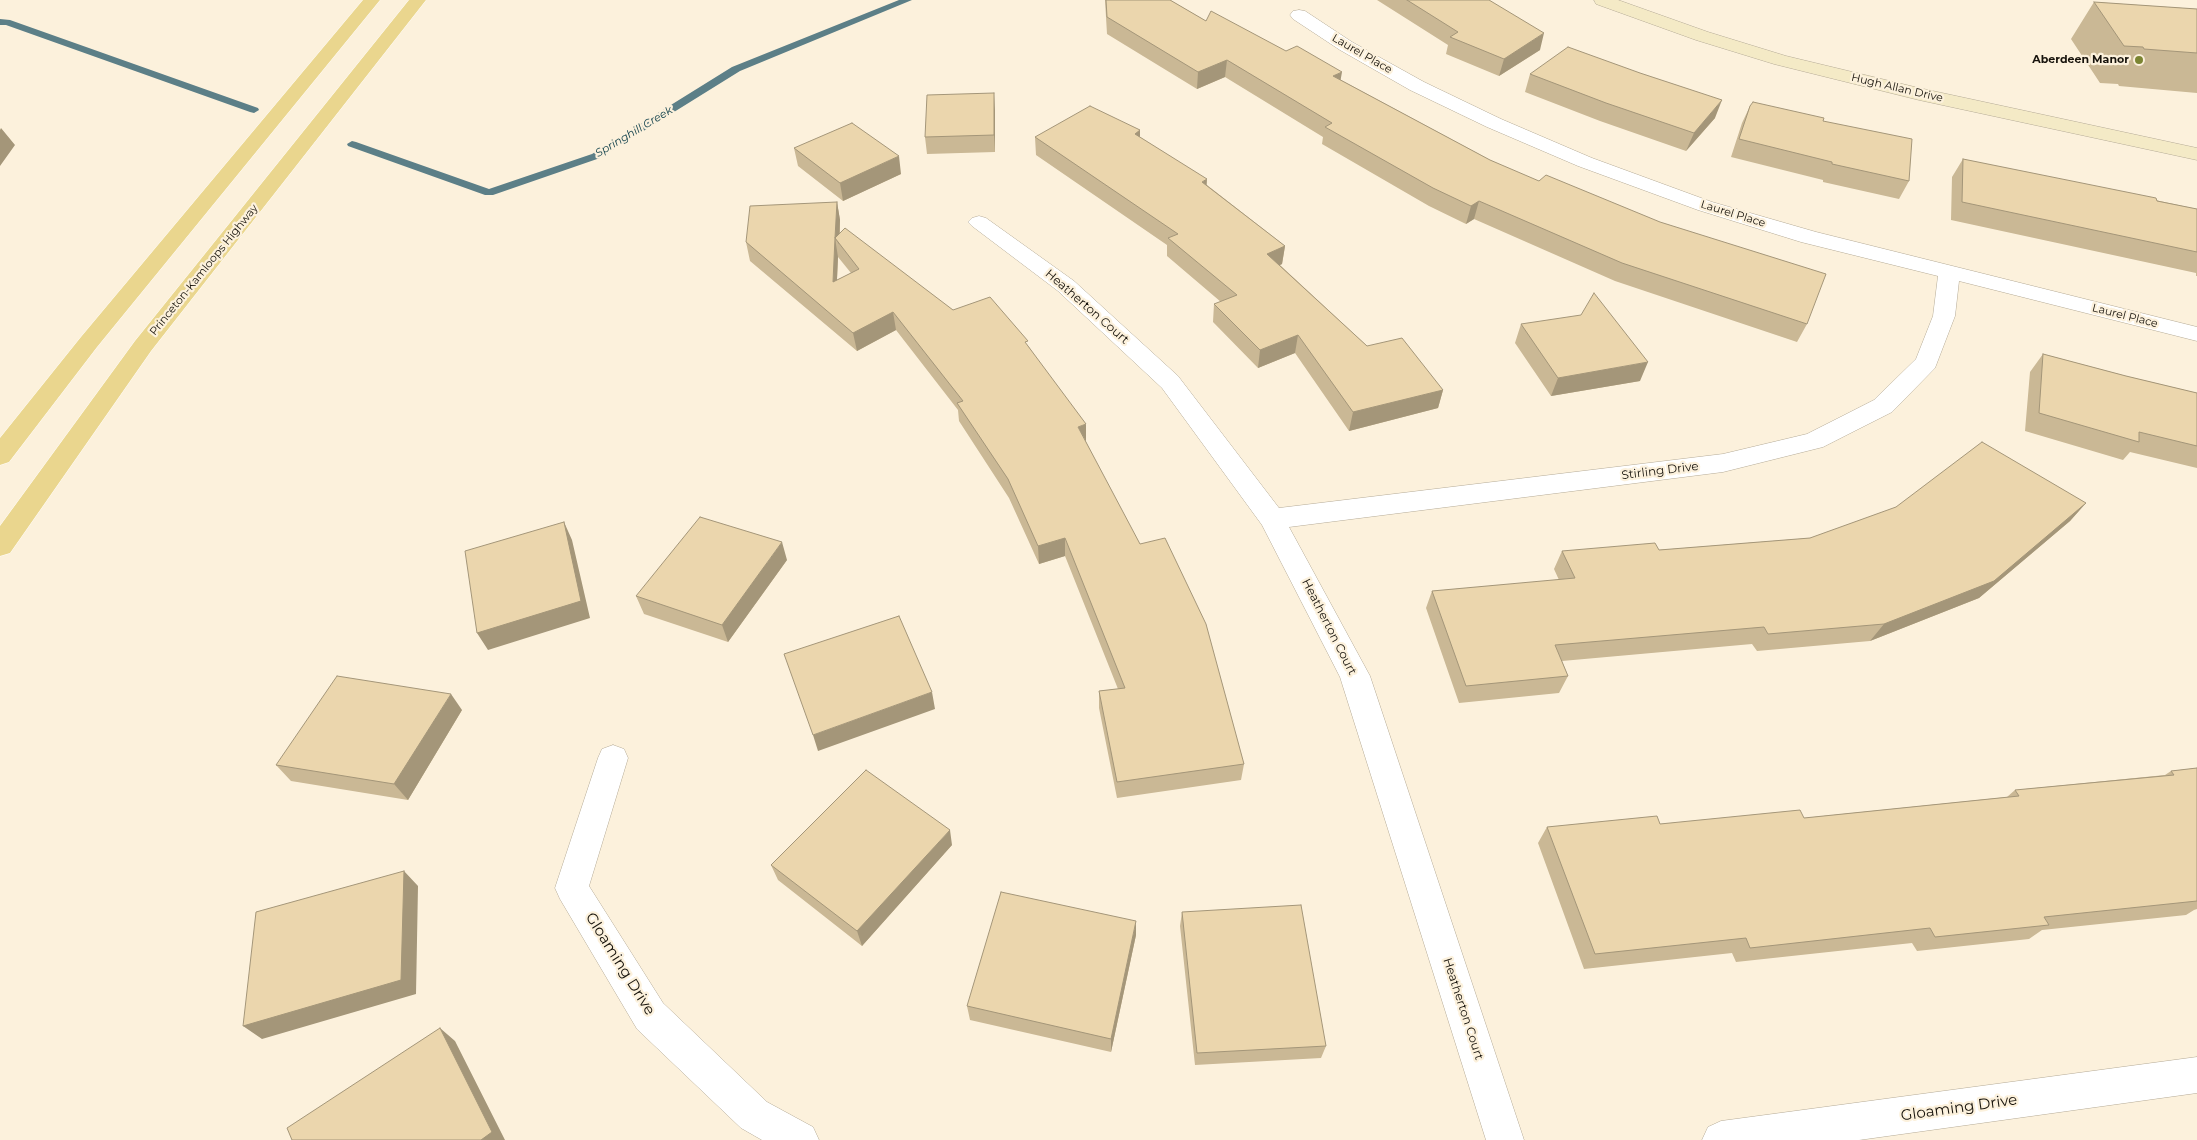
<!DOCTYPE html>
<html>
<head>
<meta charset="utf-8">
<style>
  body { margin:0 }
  canvas { display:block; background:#fcf1dc }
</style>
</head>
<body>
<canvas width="2197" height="1140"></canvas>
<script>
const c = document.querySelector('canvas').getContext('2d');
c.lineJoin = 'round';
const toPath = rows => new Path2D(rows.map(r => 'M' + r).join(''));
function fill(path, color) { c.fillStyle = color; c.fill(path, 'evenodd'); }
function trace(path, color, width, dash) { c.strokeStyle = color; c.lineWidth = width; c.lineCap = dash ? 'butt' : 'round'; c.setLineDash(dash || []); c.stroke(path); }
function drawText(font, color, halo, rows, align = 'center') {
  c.font = font + ' Montserrat,sans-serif'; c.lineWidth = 4.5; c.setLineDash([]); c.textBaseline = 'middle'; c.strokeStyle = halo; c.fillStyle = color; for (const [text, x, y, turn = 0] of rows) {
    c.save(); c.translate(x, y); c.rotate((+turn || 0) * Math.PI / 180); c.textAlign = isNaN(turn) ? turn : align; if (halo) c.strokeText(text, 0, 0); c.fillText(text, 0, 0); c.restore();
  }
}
fill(toPath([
  [899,0,912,0,740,71,600,158,493,195,485,195,348,146,347,144,352,141,356,142,489,189,592,154,732,67,899,0],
  [0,19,10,20,258,108,259,110,254,113,250,112,6,25,0,25,0,19]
]), '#5c7f87');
const minor = toPath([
  [1299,10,1305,11,1352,42,1424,82,1501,119,1592,158,1712,202,1816,232,2197,327,2197,341,1959,281,1955,316,1935,368,1892,412,1823,447,1723,472,1289,527,1370,676,1524,1140,1486,1140,1340,677,1262,525,1162,388,1058,291,972,226,968,222,972,218,979,216,986,218,1074,281,1178,376,1279,508,1723,454,1807,434,1874,400,1916,359,1933,316,1938,276,1801,242,1698,210,1578,166,1487,127,1410,90,1340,50,1293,19,1290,15,1293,11,1299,10],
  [613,745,624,749,628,758,589,886,663,1003,767,1102,813,1127,819,1140,762,1140,741,1128,637,1029,560,899,555,888,598,758,602,749,613,745],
  [2197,1057,2197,1093,1859,1140,1702,1140,1708,1127,1721,1121,2197,1057]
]);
const secondary = toPath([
  [1594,0,1618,0,1708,32,1786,56,1919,88,2197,148,2197,160,1919,100,1774,64,1696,40,1596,4,1594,0]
]);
const primary = toPath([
  [363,0,380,0,97,347,9,462,0,465,0,438,81,337,363,0],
  [409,0,426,0,151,351,10,553,0,556,0,526,135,341,409,0]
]);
trace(minor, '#b5ab97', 1);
trace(secondary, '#b5ab97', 1);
trace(primary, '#fff', 1);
fill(minor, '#fff');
fill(secondary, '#f4eac6');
fill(primary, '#ead68e');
fill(toPath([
  [1105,0,1170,0,1206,21,1341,80,1490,160,1807,324,1797,342,1615,281,1474,219,1466,224,1429,206,1322,144,1323,137,1225,77,1197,89,1107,34],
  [1377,0,1489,0,1540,50,1499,76,1446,54,1448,45],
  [2094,2,2197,9,2197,93,2119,86,2118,84,2100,83,2071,39],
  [1530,74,1715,118,1686,151,1600,121,1525,92],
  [1750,106,1823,121,1909,181,1899,199,1823,182,1823,180,1731,157,1742,123],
  [995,111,995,152,927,154,925,137],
  [1140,130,1140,137,1207,185,1285,246,1282,264,1280,265,1367,346,1443,390,1438,408,1349,431,1295,353,1258,368,1213,322,1214,304,1221,302,1167,256,1167,245,1036,155,1035,137],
  [794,148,901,174,843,201,798,166],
  [1963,159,2197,209,2197,276,2196,276,2196,273,1951,220,1952,177],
  [837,202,840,220,840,234,953,310,1029,347,1086,442,1244,764,1241,780,1117,798,1099,708,1099,691,1118,689,1065,556,1039,564,1009,498,959,421,958,410,896,330,857,351,750,261,746,242],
  [838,257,851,273,837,280],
  [1521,324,1640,381,1551,396,1515,343],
  [2043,354,2126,376,2197,393,2197,468,2130,452,2123,460,2025,431,2030,372],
  [2086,503,2070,521,1979,598,1870,641,1757,651,1752,644,1562,661,1568,676,1559,693,1459,703,1426,608,1432,591,1559,580,1554,569,1562,551,1659,550,1810,538],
  [787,560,728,642,644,614,636,596],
  [462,710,408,800,291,781,276,765],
  [2197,768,2197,909,2194,910,2186,915,2042,930,2029,939,1917,951,1912,943,1736,962,1732,953,1584,969,1538,843,1547,827,1660,824,1804,818,2007,797,2015,790,2165,775,2171,771],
  [952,845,862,946,778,880,771,865],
  [1182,912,1326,1046,1321,1058,1195,1065,1180,926],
  [1136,935,1111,1052,970,1020,967,1006]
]), '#cab895');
fill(toPath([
  [1544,33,1540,50,1499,76,1504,59],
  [1227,60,1225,77,1197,89,1198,72],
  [1342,72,1339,89,1333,76],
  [994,93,995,111,995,152,994,135],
  [1722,100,1715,118,1686,151,1694,133],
  [1,128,15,145,0,166,0,130],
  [1140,130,1140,148,1135,134],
  [899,156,901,174,843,201,840,183],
  [1207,179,1206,197,1202,182],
  [1479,201,1474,219,1466,224,1471,206],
  [837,202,840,220,839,244,835,238],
  [835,238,838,257,836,300,833,282],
  [1285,246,1282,264,1265,272,1267,254],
  [893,312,896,330,857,351,853,333],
  [1298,335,1295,353,1258,368,1260,350],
  [1648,362,1640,381,1551,396,1558,378],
  [1443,390,1438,408,1349,431,1353,412],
  [1086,424,1086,442,1078,427],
  [2086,503,2070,521,1979,598,1870,641,1884,624],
  [564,522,572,540,590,618,488,650,477,633],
  [1065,538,1065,556,1039,564,1038,546],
  [782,542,787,560,728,642,722,625],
  [932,692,935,709,818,751,813,735],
  [451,694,462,710,408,800,394,784],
  [950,830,952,845,862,946,857,931],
  [404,871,418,886,416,994,262,1039,243,1026],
  [1136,921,1136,935,1111,1052,1111,1039],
  [440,1028,455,1041,505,1140,481,1140]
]), '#a49679');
const building = toPath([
  [1106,0,1170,0,1206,21,1211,11,1286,51,1297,46,1342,72,1333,76,1490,160,1539,181,1546,175,1660,222,1826,274,1807,324,1622,263,1479,201,1471,206,1433,188,1325,127,1332,123,1227,60,1198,72,1107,17,1106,0],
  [1407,0,1489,0,1544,33,1504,59,1450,37,1458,32,1407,0],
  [2094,2,2197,9,2197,53,2144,49,2143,47,2124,46,2094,2],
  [1568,47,1640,73,1722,100,1694,133,1606,103,1530,74,1568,47],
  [994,93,994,135,925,137,927,95,994,93],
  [1753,102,1824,118,1823,121,1912,139,1909,181,1832,164,1832,162,1739,139,1750,106,1753,102],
  [1090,106,1140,130,1135,134,1207,179,1202,182,1285,246,1267,254,1367,346,1402,338,1443,390,1353,412,1298,335,1260,350,1214,304,1237,295,1168,238,1178,234,1035,137,1090,106],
  [852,123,899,156,840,183,794,148,852,123],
  [1963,159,2156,198,2157,201,2197,209,2197,252,1962,202,1963,159],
  [837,202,835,238,845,228,953,310,990,297,1028,341,1025,342,1086,424,1078,427,1140,544,1165,538,1206,624,1244,764,1117,782,1099,691,1125,688,1065,538,1038,546,1008,479,957,403,963,401,893,312,853,333,746,242,750,206,837,202],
  [835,238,859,269,833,282,835,238],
  [1594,293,1648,362,1558,378,1521,324,1581,315,1594,293],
  [2043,354,2126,376,2197,393,2197,446,2139,432,2139,442,2039,413,2043,354],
  [1982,442,2086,503,1994,581,1884,624,1768,634,1764,627,1555,645,1568,676,1466,686,1432,591,1575,578,1562,551,1655,543,1659,550,1810,538,1896,507,1982,442],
  [700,517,782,542,722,625,636,596,700,517],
  [564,522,581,601,477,633,465,551,564,522],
  [899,616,932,692,813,735,784,654,899,616],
  [337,676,451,694,394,784,276,765,337,676],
  [2197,768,2197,901,2044,917,2049,925,1935,937,1930,928,1750,948,1746,938,1595,954,1547,827,1657,816,1660,824,1800,810,1804,818,2019,796,2015,790,2174,775,2171,771,2197,768],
  [866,770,950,830,857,931,771,865,866,770],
  [404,871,401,980,243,1026,256,912,404,871],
  [1001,892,1136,921,1111,1039,967,1006,1001,892],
  [1301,905,1326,1046,1197,1053,1182,912,1301,905],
  [440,1028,492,1132,481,1140,292,1140,287,1128,440,1028]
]);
fill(building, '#ebd6ad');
trace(building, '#a49679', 1);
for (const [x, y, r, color] of [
  [2139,60,5,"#7b8532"]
]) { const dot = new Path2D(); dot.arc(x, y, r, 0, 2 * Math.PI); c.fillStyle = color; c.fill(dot); trace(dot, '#fcf1dc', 2); }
drawText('11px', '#16120b', '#fcf1dc', [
  ["Laurel Place",1362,54,30],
  ["Hugh Allan Drive",1897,88,13],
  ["Laurel Place",1733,214,17],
  ["Princeton-Kamloops Highway",204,270,-51],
  ["Laurel Place",2125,316,14]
]);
drawText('bold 11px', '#16120b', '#fcf1dc', [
  ["Aberdeen Manor",2129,60]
], 'right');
drawText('italic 11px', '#0c3d48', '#fcf1dc', [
  ["Springhill Creek",634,132,-31]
]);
drawText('12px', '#16120b', '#fcf1dc', [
  ["Heatherton Court",1087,307,41],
  ["Stirling Drive",1660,471,-7],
  ["Heatherton Court",1329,627,63],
  ["Heatherton Court",1463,1009,72]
]);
drawText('15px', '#16120b', '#fcf1dc', [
  ["Gloaming Drive",620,964,58],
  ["Gloaming Drive",1959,1108,-8]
]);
</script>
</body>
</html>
